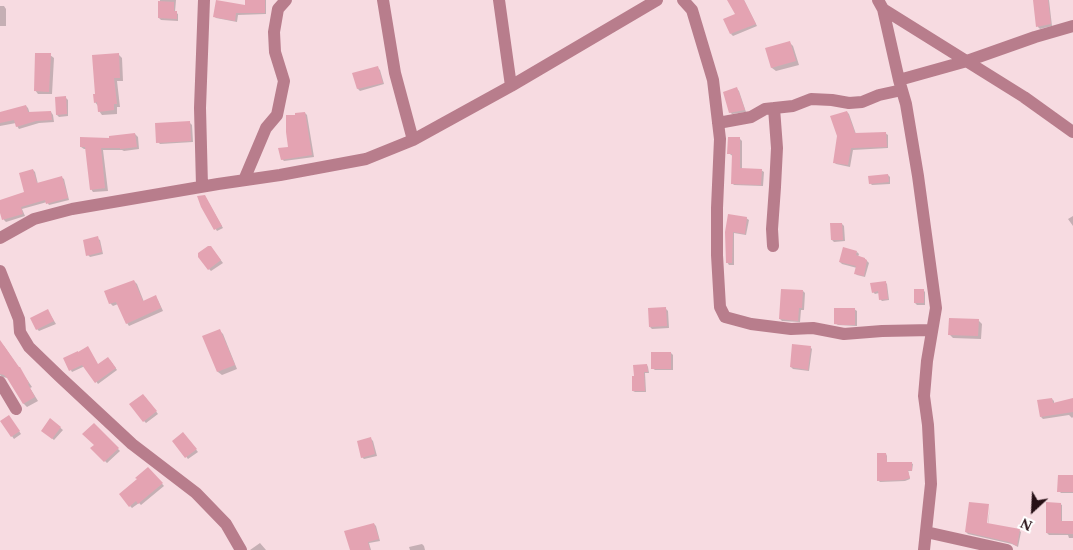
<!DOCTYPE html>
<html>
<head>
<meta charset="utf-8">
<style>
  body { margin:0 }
  #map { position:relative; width:1073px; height:550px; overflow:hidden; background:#f7dbe1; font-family:Spectral,serif }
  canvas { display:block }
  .north { position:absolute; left:1008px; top:485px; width:50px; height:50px; -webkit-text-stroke:4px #fff; paint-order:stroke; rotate:205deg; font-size:14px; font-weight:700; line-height:20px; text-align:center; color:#271016 }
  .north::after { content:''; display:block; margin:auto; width:18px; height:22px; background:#271016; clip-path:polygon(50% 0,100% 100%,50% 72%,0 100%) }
</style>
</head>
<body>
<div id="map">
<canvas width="1073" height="550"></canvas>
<div class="north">N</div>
</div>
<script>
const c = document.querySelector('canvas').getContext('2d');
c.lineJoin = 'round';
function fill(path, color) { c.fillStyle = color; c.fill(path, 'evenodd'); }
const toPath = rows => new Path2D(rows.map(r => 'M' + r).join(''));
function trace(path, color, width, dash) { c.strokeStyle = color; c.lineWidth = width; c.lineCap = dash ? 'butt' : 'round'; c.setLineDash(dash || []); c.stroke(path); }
fill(toPath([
  [160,0,176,0,175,12,178,14,178,21,161,20,159,18],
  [246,0,266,0,266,14,238,15,237,22,216,18,214,16,246,7],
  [730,0,744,0,757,26,733,36,731,34,737,14],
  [1034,0,1049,0,1052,26,1040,29,1038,27],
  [0,6,4,6,6,9,6,26,0,26],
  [789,42,793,46,799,65,776,71,772,68,767,49],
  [118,54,122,58,123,81,117,81,120,107,117,107,117,114,102,115,99,111,98,106,95,102,96,95],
  [50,55,54,58,52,94,38,94,35,90],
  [378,68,380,70,384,84,360,91,358,89,354,74],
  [737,89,739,91,746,112,732,114,730,112],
  [66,98,68,100,68,116,59,117,57,115],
  [26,106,28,108,30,114,51,112,53,115,54,122,39,123,19,129,17,126,16,123,0,126,0,113],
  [847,112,849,114,856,134,885,133,888,135,888,148,853,150,850,167,836,164,834,162],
  [305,113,307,115,314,157,284,161,282,159,290,148,296,116],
  [190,123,192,125,193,142,160,144,158,142],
  [135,134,138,137,139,149,124,151,122,150,103,150,108,191,93,192,91,189,87,149,84,149,81,147,110,139],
  [740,139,742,141,742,169,761,170,764,172,763,186,734,185,732,183,733,156,731,155,729,153],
  [33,170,35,172,38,184,61,177,64,179,69,200,49,205,47,202,22,209,25,216,6,222,4,220,0,209,0,201,26,193],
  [888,175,890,177,890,184,872,185,870,183],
  [206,198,223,228,217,231,202,207],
  [1073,216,1073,226,1068,219],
  [746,218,749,220,746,235,734,233,734,265,729,265,727,262,726,232],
  [842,224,844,226,845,241,834,242,832,240],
  [97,238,100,240,103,254,90,257,88,255],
  [213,250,223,263,211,271,209,269],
  [857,252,859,254,858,257,865,259,869,263,865,277,857,275,855,273,857,268,842,264,840,262],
  [134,281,137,284,144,302,155,297,158,300,163,311,129,326,127,323,118,304,113,306,110,303],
  [885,282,887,284,889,300,882,301,880,299,879,293,875,294,873,292],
  [923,290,925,292,925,305,917,305,915,303],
  [803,291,805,293,804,310,801,310,800,322,782,321,780,319],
  [666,309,668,311,669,328,652,329,650,327],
  [854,309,857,311,857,326,838,325,835,323],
  [48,311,56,324,39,331,37,329],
  [978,320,982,324,981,339,953,338,949,334],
  [219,330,223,334,237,369,222,375,218,372,204,337],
  [0,343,4,346,32,387,30,388,38,401,27,407,24,404,8,378,2,377,0,375],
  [810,347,812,349,809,371,793,369,791,367],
  [671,353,673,355,673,370,655,370,652,368],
  [64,358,98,365,110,360,117,370,98,384,85,366,72,372],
  [647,365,648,367,649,373,645,373,646,392,635,392,633,391],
  [145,397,158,414,146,423,144,421],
  [1052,399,1054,401,1054,404,1073,399,1073,417,1072,418,1069,415,1043,419,1041,417],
  [11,419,21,434,14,439,2,422],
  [51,420,63,430,54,440,44,432],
  [94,425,120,451,107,463,92,448,95,445],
  [185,436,198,452,188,459,174,442],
  [371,439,373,441,377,456,364,459,362,457],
  [886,454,887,456,887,463,911,463,913,464,912,471,908,471,910,479,905,481,880,482,879,481],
  [148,468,164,486,141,505,139,503,132,508,130,506,139,480],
  [1073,476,1073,493,1061,493,1059,491],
  [1060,504,1062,505,1062,522,1073,522,1073,538,1069,538,1068,535,1049,535,1047,533],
  [990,506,988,525,1019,530,1021,532,1018,547,1012,544,968,534,966,532,987,529],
  [374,524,376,526,380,541,369,543,371,550,354,550],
  [260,543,266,550,250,550],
  [422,544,424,546,425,550,410,550,409,547]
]), '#0003');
fill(toPath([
  [216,0,245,5,245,0,265,0,265,13,236,13,235,21,213,17],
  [727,0,744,0,756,24,730,34,723,19,735,14],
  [1033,0,1048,0,1051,24,1036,27],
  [158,1,174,2,174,11,177,11,177,19,158,18],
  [790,41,796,61,771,68,765,48],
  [35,53,51,53,49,92,34,91],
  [119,53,120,78,114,78,117,104,114,104,114,110,98,112,97,102,94,103,93,94,95,94,92,55],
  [378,66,383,83,357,89,352,73],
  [737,87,745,110,729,113,723,92],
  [66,96,67,114,56,115,55,97],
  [26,105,28,112,51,111,52,120,36,121,16,127,14,120,0,123,0,112],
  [847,111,855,133,886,132,887,147,851,148,848,165,833,163,837,136,830,116],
  [305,112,312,155,281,160,278,148,288,147,286,132,286,115,295,115,295,113],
  [190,121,191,141,156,143,155,123],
  [135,133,137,147,120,149,120,148,101,148,105,188,90,190,85,147,80,147,80,137,109,138,109,136],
  [728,137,740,137,740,168,762,169,761,185,731,184,732,154,727,154],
  [33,169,37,183,62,176,68,198,46,204,45,200,21,207,23,214,2,220,0,213,0,200,24,192,19,173],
  [888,174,889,182,869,184,868,176],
  [205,195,222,226,214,230,201,207,197,196],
  [728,214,747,217,745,234,733,232,732,263,726,263,725,232],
  [830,223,842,223,843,240,831,240],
  [98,236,102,252,86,256,83,240],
  [208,246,211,246,221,260,208,270,198,257,198,253],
  [843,247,857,251,856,255,865,258,865,259,867,260,864,276,854,274,856,266,839,262],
  [134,280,143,301,156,295,161,308,126,324,116,302,109,304,104,291],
  [886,281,888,299,879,300,878,291,872,293,870,283],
  [781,289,803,290,802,308,799,308,798,321,779,319],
  [914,289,924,289,924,303,914,303],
  [666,307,667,326,649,327,648,308],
  [834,308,855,308,855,325,843,325,834,324],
  [48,309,54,321,36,330,30,318],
  [949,318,979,319,978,336,948,335],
  [220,329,235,365,217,372,202,336],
  [0,340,19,367,20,367,29,383,28,384,35,397,23,404,7,378,4,375,0,374],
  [792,344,811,346,808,370,790,367],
  [88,346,98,364,108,357,116,368,95,383,82,365,69,371,63,358,78,351,78,352],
  [651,352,671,352,671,369,651,369],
  [647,364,648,372,644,372,645,391,632,391,632,376,634,376,633,365],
  [143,394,157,411,143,422,129,404],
  [1052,398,1053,403,1073,398,1073,412,1040,417,1037,400],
  [9,415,20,431,11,437,0,421],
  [50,418,61,427,52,439,41,431],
  [94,423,119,448,104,462,90,448,94,445,82,434],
  [183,432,197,449,185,458,172,441],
  [371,437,375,454,361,458,357,441],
  [877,453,886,453,887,462,912,462,912,471,908,470,910,478,903,480,877,481],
  [148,467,163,483,138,504,136,501,129,507,119,494,137,479,135,478],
  [1058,475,1073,475,1073,492,1057,492],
  [969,502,989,504,987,523,1020,529,1017,546,1009,542,965,532],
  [1046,502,1061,503,1061,521,1073,521,1073,534,1046,533],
  [374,523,379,539,368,542,370,550,350,550,344,531]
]), '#e4a3b2');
trace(toPath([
  [383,0,395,73,413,140],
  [499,0,511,86],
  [683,0,692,10,713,80,720,139,717,208,717,255,720,307,725,317,751,324,791,329,813,328,844,334,882,331,932,330],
  [878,0,883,9,899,80,906,104,918,176,936,308,927,361,924,396,928,425,931,484,924,550],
  [883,9,1024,97,1073,132],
  [899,80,967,61,1035,37,1073,26],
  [718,123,751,117,765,109,793,106,811,99,832,100,849,103,862,102,879,95,902,90],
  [244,180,266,128,277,115,284,81,275,52,274,32,278,9,286,0],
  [202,186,200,108,204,0],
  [0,238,34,219,72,209,218,184,280,175,366,159,413,140,511,86,657,0],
  [773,246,772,229,775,187,777,148,774,108],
  [0,271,19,319,20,332,29,347,59,376,132,444,196,493,226,524,241,550],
  [0,382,16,409],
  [926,532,1007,550]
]), '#b87d8c', 12);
</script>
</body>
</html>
